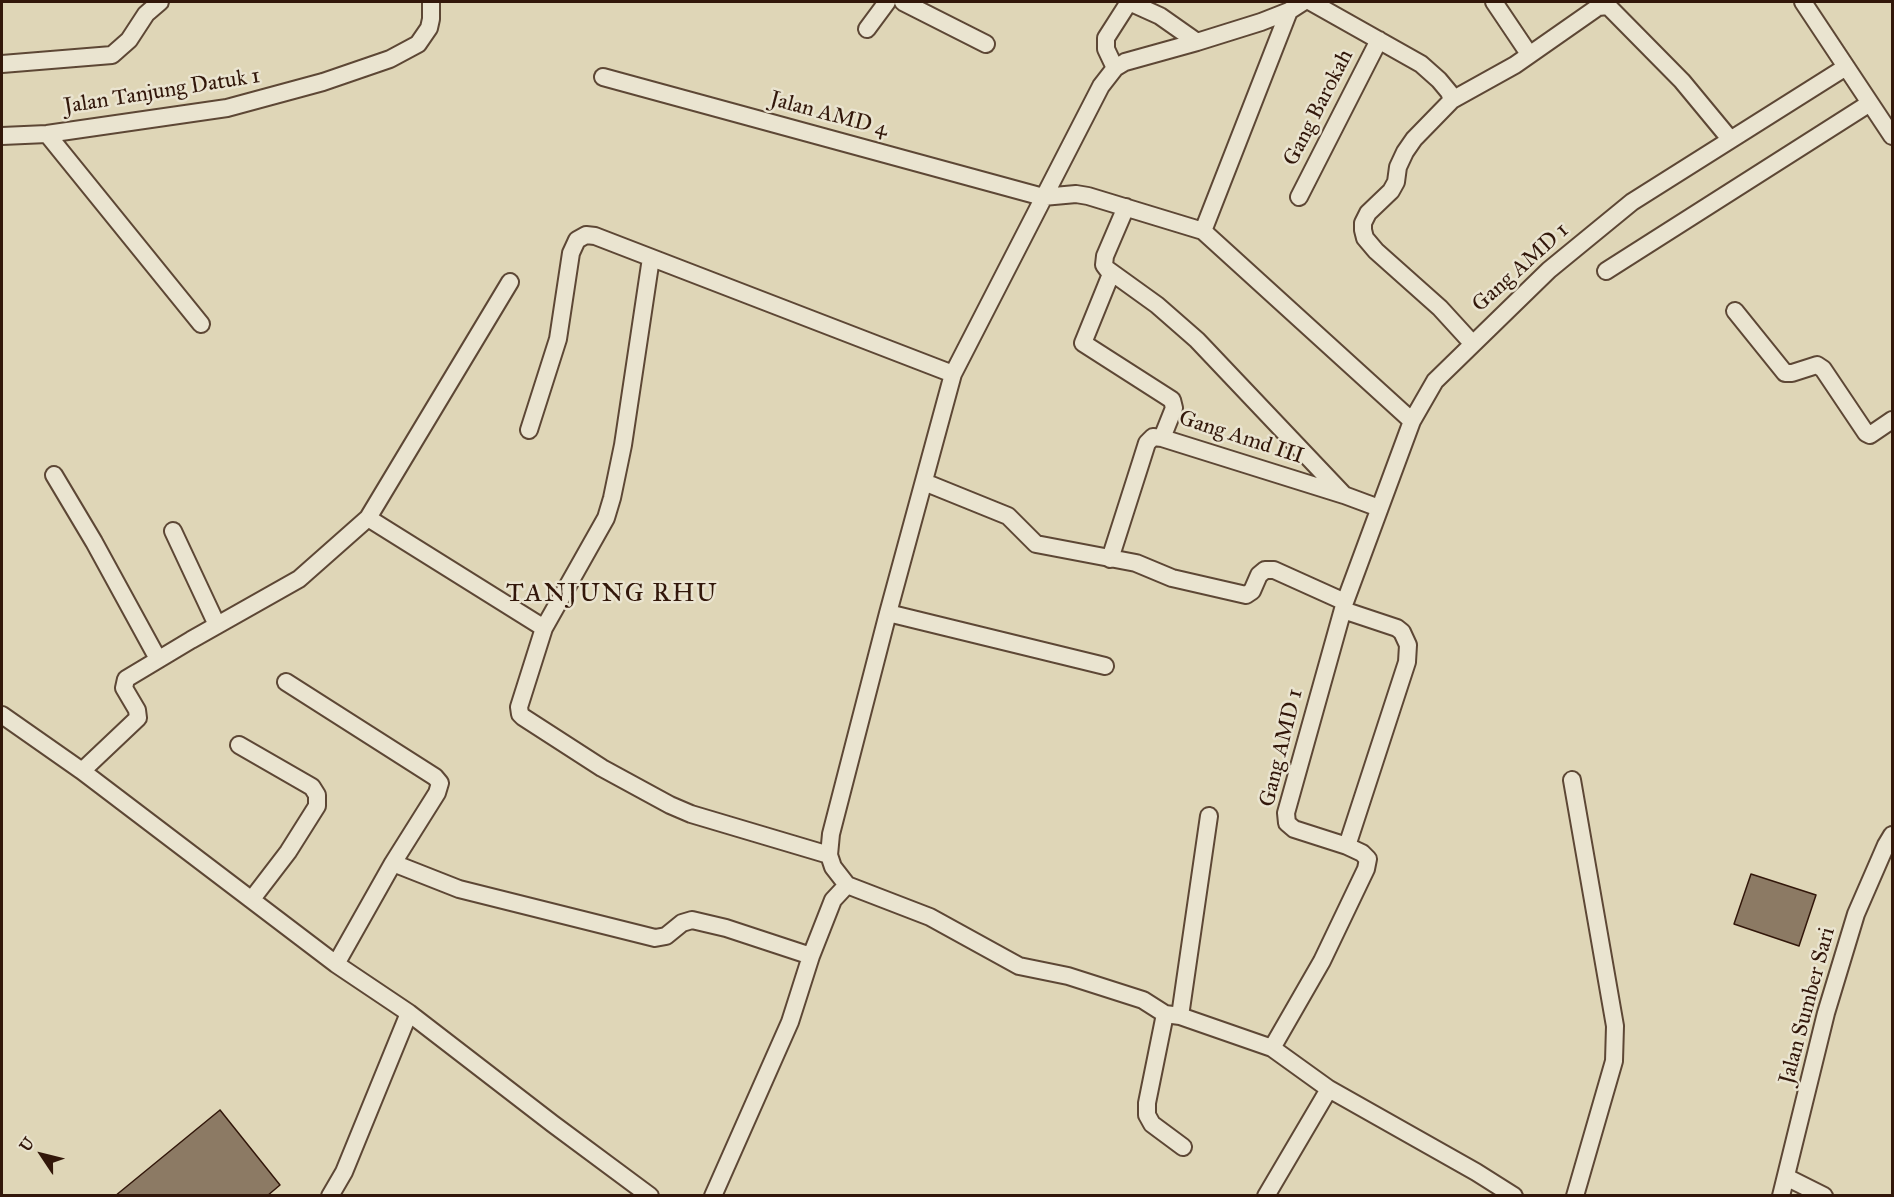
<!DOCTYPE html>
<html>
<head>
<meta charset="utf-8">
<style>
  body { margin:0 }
  #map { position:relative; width:1894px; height:1197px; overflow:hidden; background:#dfd6b7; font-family:"IM FELL Great Primer",serif }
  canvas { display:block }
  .frame { position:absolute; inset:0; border:3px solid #32170a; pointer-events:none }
  .north { position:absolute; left:12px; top:1125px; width:60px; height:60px; -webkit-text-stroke:4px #eae4d0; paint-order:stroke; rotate:305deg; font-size:16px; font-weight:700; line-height:24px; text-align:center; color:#32170a }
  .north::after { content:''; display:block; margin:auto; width:21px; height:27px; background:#32170a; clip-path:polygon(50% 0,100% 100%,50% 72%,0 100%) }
</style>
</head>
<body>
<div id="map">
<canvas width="1894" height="1197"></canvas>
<div class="frame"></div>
<div class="north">U</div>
</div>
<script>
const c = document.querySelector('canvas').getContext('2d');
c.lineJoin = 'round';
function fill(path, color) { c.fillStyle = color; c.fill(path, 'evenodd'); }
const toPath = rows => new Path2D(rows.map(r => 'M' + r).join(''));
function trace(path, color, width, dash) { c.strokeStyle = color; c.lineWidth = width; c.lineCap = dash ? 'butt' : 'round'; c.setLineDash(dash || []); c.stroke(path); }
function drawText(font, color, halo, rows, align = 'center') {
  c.font = font + ' "IM FELL Great Primer",serif'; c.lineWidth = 5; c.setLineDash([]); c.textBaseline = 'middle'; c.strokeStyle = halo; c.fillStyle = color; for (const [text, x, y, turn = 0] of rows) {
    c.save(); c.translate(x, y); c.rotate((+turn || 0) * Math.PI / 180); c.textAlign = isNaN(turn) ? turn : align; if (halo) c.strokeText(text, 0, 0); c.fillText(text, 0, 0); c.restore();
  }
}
const building = toPath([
  [1751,874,1816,895,1799,946,1734,924,1751,874],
  [220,1110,280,1185,267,1196,115,1196,220,1110]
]);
fill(building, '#8c7a64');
trace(building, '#32170a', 1.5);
const minor = toPath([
  [903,2,986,44],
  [1129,2,1160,16,1197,42],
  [1303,2,1289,11,1261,22,1197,42,1125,62,1115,68,1101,86,953,374,888,613,831,834,829,855,833,867,847,885,930,917,1019,966,1068,976,1143,1000,1165,1014,1180,1016,1272,1048,1329,1089,1476,1172,1514,1196],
  [1311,2,1421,64,1439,80,1449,92,1452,100,1515,65,1598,7,1608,6,1682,81,1730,139],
  [1494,2,1529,54],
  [1803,2,1892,136],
  [867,29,887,2],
  [2,64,112,55,129,40,146,14,160,2],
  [1115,68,1106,49,1106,38,1129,2],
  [603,77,1043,197,1076,194,1088,196,1203,231,1412,421],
  [1452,100,1414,139,1405,152,1398,167,1396,182,1391,191,1368,213,1363,223,1363,230,1365,238,1376,251,1440,308,1472,343],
  [47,134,201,324],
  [2,136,47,134,227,108,323,82,390,59,418,44,429,28,431,19,431,2],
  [1299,197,1379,40],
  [1126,207,1105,256,1104,265,1107,269,1157,305,1197,340,1344,495],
  [1203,231,1289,11],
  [1606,271,1870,103],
  [1111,274,1083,343,1172,400,1174,408,1162,438],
  [1735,311,1785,373,1792,373,1817,365,1823,369,1866,433,1870,435,1892,420],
  [529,430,558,339,571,253,577,240,586,235,595,236,953,374],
  [54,475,94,542,158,659],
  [924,482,1008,516,1036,544,1136,563,1172,578,1246,595,1252,591,1259,575,1265,570,1274,570,1345,602],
  [368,518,544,628,519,707,520,714,523,717,602,768,670,805,691,814,829,855],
  [173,531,217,625],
  [1110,559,1141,462,1147,443,1153,437,1162,438,1344,495,1379,508],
  [1343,610,1397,628,1402,632,1408,645,1407,662,1347,846],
  [888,613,1105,666],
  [544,628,606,518,612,498,623,445,651,258],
  [286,682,435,777,440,783,437,793,393,863,336,964],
  [2,715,82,771,336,964,409,1013,553,1124,650,1196],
  [239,745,312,787,317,795,317,806,288,852,252,899],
  [82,771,138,718,137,710,124,688,126,679,191,640,299,579,368,518,510,282],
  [1572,780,1615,1026,1614,1061,1575,1196],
  [393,863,459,889,655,938,666,936,682,923,692,920,726,928,811,956],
  [1165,1014,1147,1103,1147,1115,1152,1124,1183,1147],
  [1180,1016,1209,816],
  [1272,1048,1322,961,1366,869,1368,859,1362,853,1347,846,1294,829,1287,823,1286,813,1345,602,1412,421,1435,381,1549,270,1632,202,1846,67],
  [1786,1177,1824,1196],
  [330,1196,344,1172,409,1013],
  [713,1196,790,1022,811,956,833,900,847,885],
  [1266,1196,1329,1089],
  [1781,1196,1826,1013,1856,914,1886,845,1892,835]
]);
trace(minor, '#5d4735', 20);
trace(minor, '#eae4d0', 16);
drawText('22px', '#32170a', '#eae4d0', [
  ["Jalan Tanjung Datuk 1",162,92,-9],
  ["Gang Barokah",1319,108,-63],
  ["Jalan AMD 4",829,115,15],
  ["Gang AMD 1",1521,268,-42],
  ["Gang Amd III",1241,438,18],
  ["Gang AMD 1",1282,748,-76],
  ["Jalan Sumber Sari",1808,1006,-75]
]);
c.letterSpacing = '1.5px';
drawText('26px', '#32170a', '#eae4d0', [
  ["TANJUNG RHU",612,595]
]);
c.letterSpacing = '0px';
</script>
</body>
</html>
